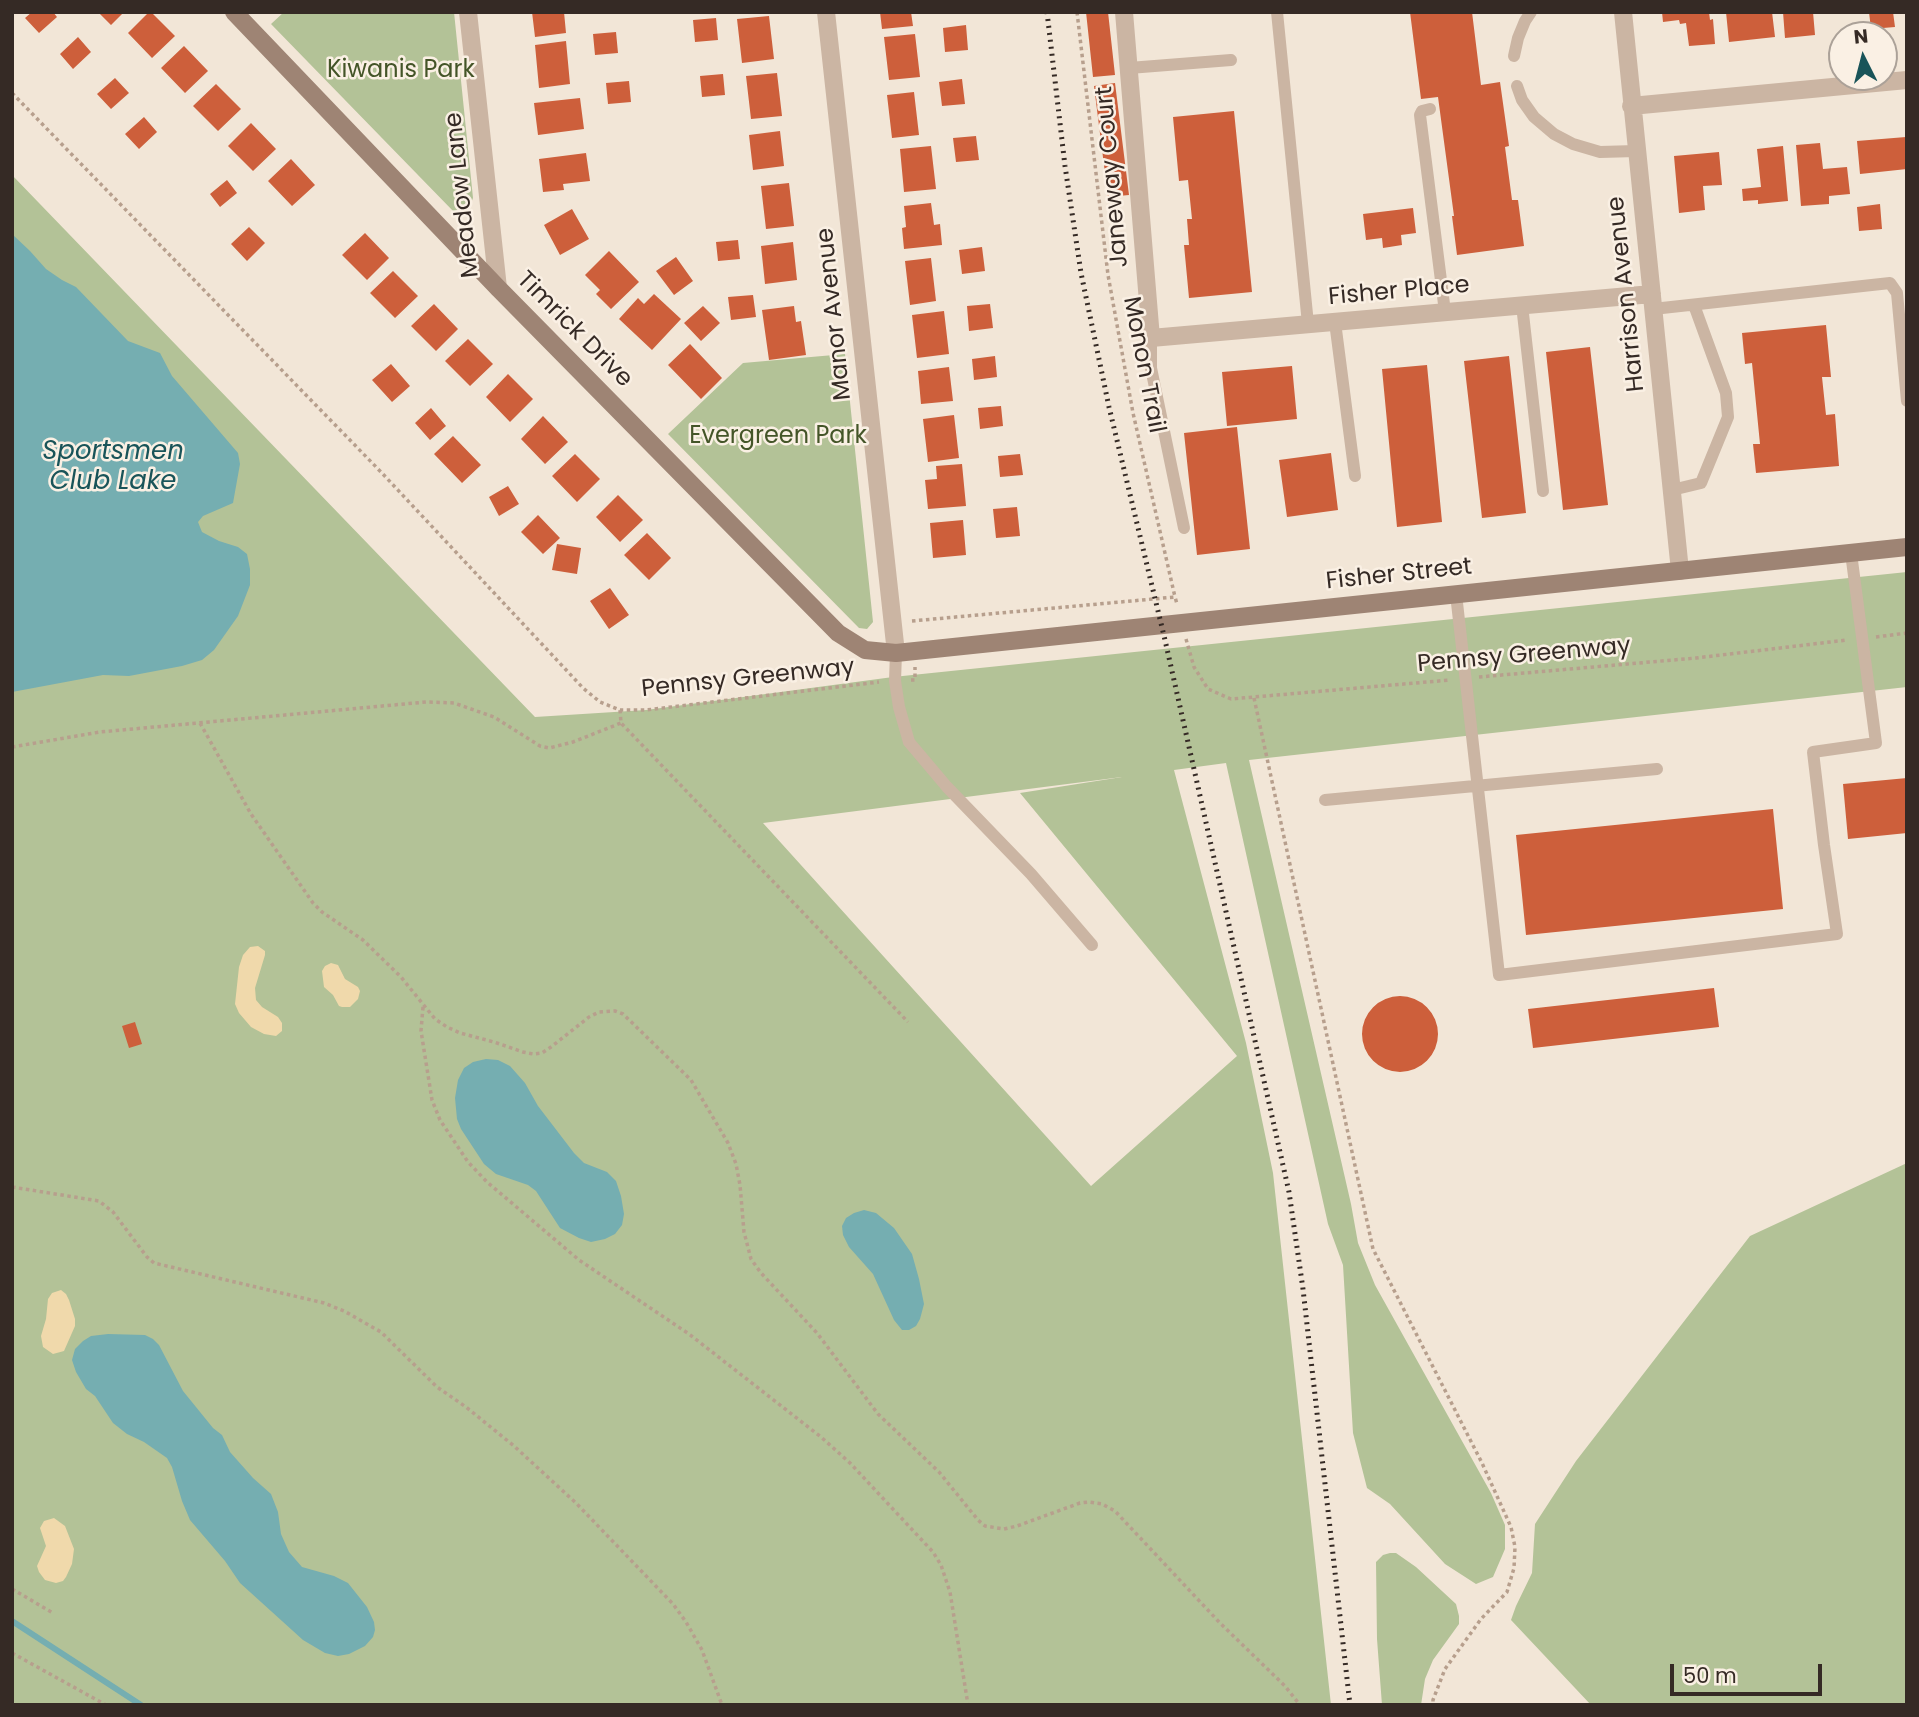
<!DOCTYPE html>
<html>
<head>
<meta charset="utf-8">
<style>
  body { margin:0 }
  #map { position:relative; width:1919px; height:1717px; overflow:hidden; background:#f2e6d7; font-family:Poppins,sans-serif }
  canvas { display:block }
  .frame { position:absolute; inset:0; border:14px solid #352a25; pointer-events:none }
  .north { position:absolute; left:1828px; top:21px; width:70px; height:70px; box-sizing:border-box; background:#faf0e4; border:2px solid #aba198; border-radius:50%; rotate:354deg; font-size:19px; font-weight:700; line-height:28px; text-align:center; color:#352a25 }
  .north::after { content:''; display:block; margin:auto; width:24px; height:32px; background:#195459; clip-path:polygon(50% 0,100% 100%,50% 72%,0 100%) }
  .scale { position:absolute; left:1670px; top:1664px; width:152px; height:32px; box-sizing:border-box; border:4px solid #352a25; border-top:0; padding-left:9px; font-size:21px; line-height:24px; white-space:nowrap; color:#352a25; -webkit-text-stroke:5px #faf0e4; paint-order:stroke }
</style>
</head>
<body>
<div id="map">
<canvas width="1919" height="1717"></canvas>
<div class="frame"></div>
<div class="north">N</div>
<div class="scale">50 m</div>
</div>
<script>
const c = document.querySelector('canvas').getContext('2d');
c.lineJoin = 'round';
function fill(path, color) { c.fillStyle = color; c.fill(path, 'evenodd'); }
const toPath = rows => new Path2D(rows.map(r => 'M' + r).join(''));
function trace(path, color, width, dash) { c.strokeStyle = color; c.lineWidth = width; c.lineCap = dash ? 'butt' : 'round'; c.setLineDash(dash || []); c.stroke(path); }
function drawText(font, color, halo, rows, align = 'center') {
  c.font = font + ' Poppins,sans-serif'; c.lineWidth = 5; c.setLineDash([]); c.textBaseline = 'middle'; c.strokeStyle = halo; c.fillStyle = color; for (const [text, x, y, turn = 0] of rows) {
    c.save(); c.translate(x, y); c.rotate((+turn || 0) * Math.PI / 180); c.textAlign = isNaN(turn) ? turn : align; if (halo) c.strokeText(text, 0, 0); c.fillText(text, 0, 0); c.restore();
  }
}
fill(toPath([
  [284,12,454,12,473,198,468,211,454,212,271,24],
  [12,175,535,717,646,710,893,677,1907,572,1907,687,1249,760,1351,1204,1358,1243,1375,1285,1491,1493,1505,1525,1505,1549,1493,1577,1476,1584,1445,1564,1390,1504,1367,1488,1353,1433,1343,1265,1328,1224,1226,763,1174,770,1246,1043,1273,1173,1331,1705,12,1705],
  [1122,777,1020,793,1237,1056,1091,1186,763,823],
  [845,354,873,622,867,629,859,628,668,434,743,363],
  [1907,1163,1907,1705,1591,1705,1511,1620,1516,1606,1532,1573,1535,1524,1576,1461,1750,1236],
  [1390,1553,1396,1553,1416,1567,1456,1604,1459,1616,1459,1624,1433,1660,1425,1679,1421,1705,1382,1705,1377,1639,1376,1562,1383,1555]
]), '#b3c297');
fill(toPath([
  [258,946,265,951,265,955,255,988,256,1000,262,1007,278,1017,282,1023,282,1031,276,1036,264,1034,251,1027,239,1013,235,1004,239,967,243,955,250,947],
  [331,963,338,965,345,979,358,987,360,991,358,999,350,1007,342,1007,339,1006,333,995,324,987,322,971,325,966],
  [61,1290,66,1294,69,1300,75,1319,75,1326,64,1351,53,1354,43,1347,41,1336,46,1319,48,1299,52,1293],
  [54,1518,65,1526,74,1549,72,1564,66,1577,63,1581,56,1583,45,1580,39,1572,37,1566,46,1546,40,1528,44,1521]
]), '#f0d9ab');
fill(toPath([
  [12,234,30,251,46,269,62,280,76,287,128,341,160,353,172,376,238,453,240,464,233,503,203,516,198,522,202,532,219,541,238,547,247,554,250,569,250,585,238,616,214,650,202,660,182,666,129,676,103,675,12,692],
  [486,1059,498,1060,510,1066,525,1083,538,1106,574,1153,584,1163,607,1172,616,1181,621,1196,624,1214,622,1225,615,1234,605,1239,591,1242,579,1238,560,1228,536,1191,528,1185,496,1174,484,1164,461,1129,457,1119,455,1098,458,1080,464,1068,473,1062],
  [864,1210,876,1213,894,1228,912,1254,919,1279,924,1304,920,1319,916,1326,909,1330,902,1330,894,1320,873,1274,849,1247,843,1235,842,1226,846,1218,854,1213],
  [108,1334,145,1335,153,1339,159,1345,183,1391,213,1428,222,1435,230,1452,253,1478,271,1494,278,1512,281,1534,289,1552,302,1567,334,1576,348,1583,367,1607,374,1622,375,1630,373,1637,365,1646,349,1654,338,1656,325,1653,303,1640,240,1583,225,1561,190,1520,182,1501,172,1467,167,1458,144,1442,127,1434,113,1423,95,1396,86,1389,76,1372,72,1360,75,1349,83,1341,91,1336]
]), '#75aeb1');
trace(toPath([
  [12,1621,141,1705]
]), '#75aeb1', 6);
fill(toPath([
  [32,12,53,12,57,17,39,33,25,18],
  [98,12,124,12,111,25],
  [149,12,151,12,175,36,152,58,128,33],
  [532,12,564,12,566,33,535,37],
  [880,12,911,12,913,26,882,29],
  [1086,12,1108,12,1115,75,1093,77],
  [1410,12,1472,12,1481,85,1500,82,1509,146,1505,147,1512,200,1518,200,1524,246,1457,255,1452,216,1454,216,1438,97,1421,99],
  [1662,12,1709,12,1710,20,1713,19,1715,44,1689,46,1686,23,1680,24,1679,20,1663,22],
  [1726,12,1772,12,1775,37,1729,42],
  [1783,12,1813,12,1815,35,1785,38],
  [1869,12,1893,12,1895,27,1871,29],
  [769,16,774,59,742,63,737,19],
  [716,18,718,40,695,42,693,20],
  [966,25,968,50,945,52,943,28],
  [616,32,618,53,595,55,593,34],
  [915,34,920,77,889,80,884,37],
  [78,37,91,52,73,69,60,54],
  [566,41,570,84,539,88,535,45],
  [184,46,208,71,185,93,161,68],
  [777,73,782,116,751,119,746,76],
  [723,74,725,95,702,97,700,76],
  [115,78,129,93,111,109,97,94],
  [962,79,965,104,942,106,939,82],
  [629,81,631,102,608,104,606,83],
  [1115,83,1129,195,1108,197,1094,86],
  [216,84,241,109,218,131,193,106],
  [914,92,919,135,892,138,887,95],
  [580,98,584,129,538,135,534,103],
  [1234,111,1252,292,1189,298,1184,245,1189,245,1187,219,1192,219,1188,180,1179,181,1173,117],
  [144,117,157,132,139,149,125,134],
  [251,123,276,149,253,171,228,146],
  [780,131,784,166,753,170,749,135],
  [976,136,979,160,956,162,953,138],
  [1906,137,1907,169,1860,174,1857,141],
  [1820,143,1823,169,1847,167,1850,194,1829,196,1829,204,1801,206,1796,145],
  [931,146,936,189,904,192,900,149],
  [1783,146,1788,201,1758,204,1758,200,1743,201,1742,189,1761,187,1757,149],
  [1719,152,1722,185,1703,186,1705,210,1679,213,1674,156],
  [586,153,590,181,563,184,564,190,543,192,539,159],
  [291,159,315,185,292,206,268,181],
  [227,180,237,193,220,207,210,194],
  [789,183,794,226,766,229,761,186],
  [931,203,934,225,940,224,942,245,904,249,902,228,906,227,904,206],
  [1880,204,1882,229,1859,231,1857,207],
  [1413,208,1416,233,1401,235,1402,245,1383,248,1382,238,1366,240,1363,214],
  [572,209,589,239,560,255,544,225],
  [249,227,265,243,247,261,231,244],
  [365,233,389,258,367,280,342,255],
  [738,240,740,259,718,261,716,242],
  [793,242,797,280,765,284,761,246],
  [982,247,985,271,962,274,959,250],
  [609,251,639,282,611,309,596,294,600,290,585,275],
  [676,257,693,281,674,295,656,271],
  [931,258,936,301,910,305,905,261],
  [393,271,418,296,395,318,370,293],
  [654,294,681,319,652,350,619,319,638,298,644,304],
  [753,295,756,317,731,320,728,297],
  [434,304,458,329,436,351,411,326],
  [990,304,993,328,969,331,967,306],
  [703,306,720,323,701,341,684,323],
  [794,306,796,322,801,321,806,355,769,360,762,310],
  [944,311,949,354,917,358,912,315],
  [1826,325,1831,377,1822,377,1826,415,1835,414,1839,466,1756,473,1753,444,1760,444,1752,363,1745,364,1742,333],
  [468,339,493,364,470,386,445,361],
  [690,344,722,378,701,399,668,365],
  [1590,347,1608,505,1563,510,1546,352],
  [995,356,997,377,974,380,972,359],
  [1509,356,1526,513,1482,518,1464,361],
  [391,364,410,386,392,402,372,380],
  [1427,365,1442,522,1397,527,1382,369],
  [1292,366,1297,419,1227,426,1222,372],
  [949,367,953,401,921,404,918,371],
  [508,374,533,399,510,422,486,397],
  [1001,406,1003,426,980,429,978,408],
  [431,408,446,426,430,440,415,423],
  [954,415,959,458,928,462,923,419],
  [543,416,568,442,545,464,521,439],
  [1237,427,1250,549,1197,555,1184,433],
  [453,436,481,465,462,483,434,454],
  [1331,453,1338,510,1287,517,1279,460],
  [575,454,600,479,577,502,552,476],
  [1020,454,1023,475,1000,477,998,456],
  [962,464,966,506,928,509,925,480,937,479,936,466],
  [508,486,519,504,499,516,489,497],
  [618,495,643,520,620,542,596,517],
  [1017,507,1020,536,996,538,993,509],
  [538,515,560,538,543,554,521,532],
  [963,520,966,555,933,558,930,523],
  [647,533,671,558,649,580,624,555],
  [557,544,581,548,577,574,552,570],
  [610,588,629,615,609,629,590,601],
  [1907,778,1907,833,1848,839,1843,784],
  [1773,809,1783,909,1526,935,1516,835],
  [1714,988,1719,1027,1533,1048,1528,1009],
  '1362 1034a38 38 0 1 1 76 0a38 38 0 1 1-76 0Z',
  [135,1022,142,1044,129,1048,122,1026]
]), '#cd5f3b');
trace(toPath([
  [1077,12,1108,275,1133,413,1175,597],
  [12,93,381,472,583,688,600,702,620,710,646,710,879,682],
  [912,621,1175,597,1177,604],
  [1876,637,1907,633],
  [1186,639,1194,667,1208,689,1231,699,1450,680],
  [1479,677,1696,658,1847,640],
  [911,680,915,680,915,667],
  [1254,698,1373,1249,1482,1463,1511,1527,1515,1547,1514,1568,1507,1592,1481,1619,1445,1669,1433,1700,1433,1705],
  [620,710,621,723,908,1022],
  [200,723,251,814,313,903,322,912,363,940,401,977,435,1019,447,1027,460,1033,494,1042,523,1052,533,1054,542,1053,551,1047,589,1017,599,1012,615,1011,623,1014,691,1080,728,1143,736,1164,740,1185,744,1232,751,1259,761,1273,817,1333,878,1414,939,1472,978,1520,985,1526,1004,1529,1017,1526,1080,1503,1089,1502,1102,1504,1115,1511,1220,1623,1285,1686,1300,1705],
  [12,747,100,732,426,702,454,703,494,717,540,746,549,748,573,742,621,723],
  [423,1007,421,1031,432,1100,440,1120,468,1162,487,1182,579,1260,689,1334,821,1437,850,1463,933,1552,941,1565,950,1592,968,1705],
  [12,1187,99,1201,113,1212,147,1257,154,1263,324,1303,344,1311,381,1332,437,1387,466,1407,514,1446,576,1503,673,1604,686,1622,702,1650,722,1705],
  [12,1589,53,1613],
  [12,1653,106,1705]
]), '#b79f8d', 3.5, [3.5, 3.5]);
trace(toPath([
  [1277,12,1308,324],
  [1514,56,1518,38,1525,21,1531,12],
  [1129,68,1231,60],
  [1517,86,1522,100,1534,117,1554,134,1573,144,1600,152,1636,151],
  [1430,109,1422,111,1420,115,1445,312],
  [1522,305,1543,491],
  [1653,309,1890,283,1897,293,1907,401],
  [1335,322,1355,476],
  [1151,338,1151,368,1184,528],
  [1672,490,1701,483,1728,417,1726,393,1694,305],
  [1456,594,1499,975,1837,934,1824,845,1813,752,1876,743,1851,553],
  [896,653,895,681,899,707,909,742,947,787,1031,874,1092,945],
  [1325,800,1657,769]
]), '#cbb5a3', 12);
trace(toPath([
  [468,12,498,288],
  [826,12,896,653],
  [1124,12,1151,338,1652,294],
  [1623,12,1680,571],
  [1631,106,1907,80]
]), '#cbb5a3', 18);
trace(toPath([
  [234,12,498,288,838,633,865,650,896,653,1907,547]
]), '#9e8474', 18);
trace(toPath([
  [1047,12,1065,166,1081,273,1109,407,1165,640,1289,1192,1303,1289,1350,1705]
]), '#352a25', 5, [2, 5]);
drawText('24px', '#445528', '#faf0e4', [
  ["Kiwanis Park",401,71],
  ["Evergreen Park",778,437]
]);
drawText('24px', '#352a25', '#faf0e4', [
  ["Janeway Court",1113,177,-95],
  ["Meadow Lane",463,195,-96],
  ["Fisher Place",1399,292,-5],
  ["Harrison Avenue",1627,294,-96],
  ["Manor Avenue",835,314,-96],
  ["Timrick Drive",574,330,45],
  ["Monon Trail",1143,365,79],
  ["Fisher Street",1399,575,-6],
  ["Pennsy Greenway",1524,656,-5],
  ["Pennsy Greenway",748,679,-6]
]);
drawText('italic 26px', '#195459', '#faf0e4', [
  ["Sportsmen",113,452],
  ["Club Lake",113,482]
]);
</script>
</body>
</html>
